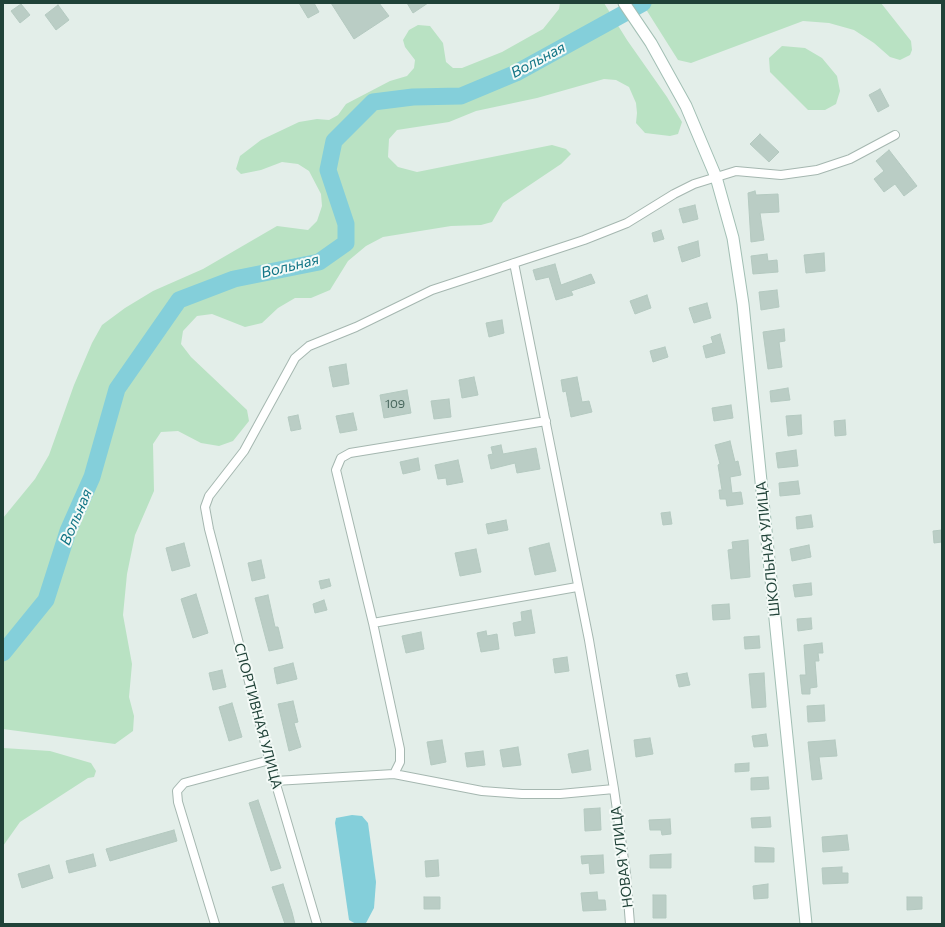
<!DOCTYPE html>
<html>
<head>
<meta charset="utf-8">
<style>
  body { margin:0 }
  #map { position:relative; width:945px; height:927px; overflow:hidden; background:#e3eee9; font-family:Commissioner,sans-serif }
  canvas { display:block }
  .frame { position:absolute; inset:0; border:4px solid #204238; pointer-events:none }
</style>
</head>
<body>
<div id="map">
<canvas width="945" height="927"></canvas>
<div class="frame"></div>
</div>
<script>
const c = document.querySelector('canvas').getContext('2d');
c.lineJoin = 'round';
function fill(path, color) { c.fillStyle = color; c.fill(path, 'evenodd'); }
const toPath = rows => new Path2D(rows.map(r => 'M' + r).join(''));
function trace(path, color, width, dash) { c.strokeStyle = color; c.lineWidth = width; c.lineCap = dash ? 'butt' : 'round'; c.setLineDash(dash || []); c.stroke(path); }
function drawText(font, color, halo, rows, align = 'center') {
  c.font = font + ' Commissioner,sans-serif'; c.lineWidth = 4; c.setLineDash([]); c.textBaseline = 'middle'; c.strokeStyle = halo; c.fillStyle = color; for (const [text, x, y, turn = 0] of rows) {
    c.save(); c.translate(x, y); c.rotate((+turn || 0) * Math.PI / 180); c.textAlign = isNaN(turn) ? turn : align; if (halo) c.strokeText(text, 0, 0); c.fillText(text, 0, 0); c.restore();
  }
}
fill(toPath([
  [560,3,604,3,627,40,667,97,682,122,678,134,670,136,645,133,636,123,637,113,636,103,629,87,616,80,604,79,537,98,476,111,449,122,397,130,389,139,388,157,398,167,417,172,552,145,566,149,571,154,561,164,503,203,492,222,481,225,451,226,383,237,366,246,348,261,330,290,311,298,295,298,278,308,262,323,245,327,212,314,197,316,183,331,181,344,191,357,247,410,249,421,233,441,219,446,201,443,178,431,161,432,153,444,154,491,135,535,127,574,123,615,132,664,129,697,134,716,133,731,115,744,3,729,3,518,35,479,49,455,74,385,92,343,102,325,125,308,153,291,203,269,277,226,308,230,317,221,322,206,321,194,309,171,298,164,282,162,261,170,241,174,236,169,240,156,261,140,299,122,317,119,329,120,338,115,346,104,390,81,407,76,414,68,415,60,405,47,403,40,409,30,418,25,430,26,443,43,446,62,453,68,462,68,502,52,543,29,559,9],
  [642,3,881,3,911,41,912,50,910,55,900,60,890,57,874,43,854,30,829,23,803,21,691,63,678,60],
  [782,46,805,48,822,58,837,76,840,91,836,104,825,110,808,110,770,72,769,58],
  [3,748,50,751,91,763,96,771,94,777,88,778,20,822,3,846]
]), '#b9e2c3');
fill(toPath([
  [352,815,362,816,368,823,376,882,374,908,366,923,356,924,349,920,335,823,336,818]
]), '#84cfda');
trace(toPath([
  [3,653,46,600,68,531,92,477,117,389,179,300,234,279,319,262,346,243,346,224,328,170,334,141,373,102,413,97,461,96,516,73,643,3]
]), '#84cfda', 17);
const building = toPath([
  [299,3,314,3,319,12,308,18,299,3],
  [331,3,379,3,389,16,354,39,331,3],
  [407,3,428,3,413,13,407,3],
  [21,4,30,15,20,23,11,11,21,4],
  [58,5,69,20,56,30,45,15,58,5],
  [880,89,889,106,878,112,869,95,880,89],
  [760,134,779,152,769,162,750,144,760,134],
  [889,150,917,186,904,196,895,184,884,192,874,179,884,171,876,161,889,150],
  [755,191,756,195,778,194,779,212,760,213,764,240,751,242,748,193,755,191],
  [695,205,698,219,683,223,679,209,695,205],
  [661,230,664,239,654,242,652,233,661,230],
  [698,241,700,256,682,262,678,247,698,241],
  [824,253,825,271,806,273,804,255,824,253],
  [767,254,768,261,777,260,778,272,753,274,751,256,767,254],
  [555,264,561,285,591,274,595,283,571,291,573,295,556,300,549,277,536,280,533,270,555,264],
  [777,290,779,307,761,310,759,292,777,290],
  [647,295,651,308,635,314,630,301,647,295],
  [707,303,711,318,694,323,689,308,707,303],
  [502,320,504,333,489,337,486,323,502,320],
  [784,329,785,341,779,342,782,367,768,369,763,332,784,329],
  [720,334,725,353,706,358,703,346,713,343,711,337,720,334],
  [665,347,668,357,653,362,650,351,665,347],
  [346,364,349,384,333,387,329,367,346,364],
  [474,377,478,395,462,398,459,380,474,377],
  [577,377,582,402,589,401,592,412,571,417,566,391,563,392,561,380,577,377],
  [788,388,790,400,771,402,770,391,788,388],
  [407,390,411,413,384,418,380,395,407,390],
  [449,399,451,417,434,419,431,401,449,399],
  [731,405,733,418,714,421,712,408,731,405],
  [353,413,357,430,340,433,336,416,353,413],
  [298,415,301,429,291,431,288,417,298,415],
  [801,415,802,434,788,436,786,416,801,415],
  [845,420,846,435,835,436,834,421,845,420],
  [730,441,735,462,738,461,741,475,730,477,732,493,741,492,743,504,727,506,726,499,720,499,719,490,722,490,718,465,720,464,715,445,730,441],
  [501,445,503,454,536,448,540,469,517,473,515,463,491,469,488,455,493,454,491,447,501,445],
  [796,450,798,466,778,468,776,453,796,450],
  [418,458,420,470,403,474,400,462,418,458],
  [458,460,463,482,447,485,446,478,438,479,435,465,458,460],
  [798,481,800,494,780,496,779,483,798,481],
  [670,512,672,524,663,525,661,513,670,512],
  [811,515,813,527,797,529,796,517,811,515],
  [506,520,508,530,488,534,486,524,506,520],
  [942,530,942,542,934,543,933,531,942,530],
  [748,540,750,577,731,579,728,550,733,549,732,542,748,540],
  [184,543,190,566,172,571,166,548,184,543],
  [549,543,556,571,535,575,529,548,549,543],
  [809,545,811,557,792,561,790,549,809,545],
  [476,549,481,572,460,576,455,553,476,549],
  [261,560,265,578,252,581,248,563,261,560],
  [329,579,331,586,321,589,319,581,329,579],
  [811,583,812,595,795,597,793,585,811,583],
  [196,594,208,633,193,638,181,599,196,594],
  [268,595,275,627,278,627,283,648,269,651,255,598,268,595],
  [324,600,327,610,315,613,313,604,324,600],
  [729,604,730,619,713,620,712,605,729,604],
  [531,610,535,633,515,636,513,623,522,621,521,612,531,610],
  [811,618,812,629,798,631,797,619,811,618],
  [486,631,487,636,497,634,499,649,481,652,477,633,486,631],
  [421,632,424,649,406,653,402,636,421,632],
  [759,636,760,648,745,649,744,637,759,636],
  [822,643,823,653,818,653,819,661,815,661,817,687,810,688,810,694,802,694,800,675,806,675,804,645,822,643],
  [567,657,569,671,555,673,553,659,567,657],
  [293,663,297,679,277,684,274,668,293,663],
  [222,670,226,687,213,690,209,673,222,670],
  [687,673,690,685,679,687,676,675,687,673],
  [764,673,766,707,752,708,749,674,764,673],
  [293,701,298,722,294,723,301,747,289,751,278,704,293,701],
  [232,703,242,737,229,741,219,707,232,703],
  [824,705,825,721,808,722,807,706,824,705],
  [766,734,768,746,754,747,752,736,766,734],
  [650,738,653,754,636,757,634,740,650,738],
  [442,740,446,762,431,765,427,742,442,740],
  [835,740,837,756,819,757,822,779,812,780,808,742,835,740],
  [518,747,521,765,503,767,500,750,518,747],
  [588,750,591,770,572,773,568,754,588,750],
  [483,751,485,765,467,767,465,753,483,751],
  [749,763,749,771,735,772,735,764,749,763],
  [768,777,769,789,751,790,751,778,768,777],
  [258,800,281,868,271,871,249,803,258,800],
  [600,808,601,830,585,831,584,809,600,808],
  [770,817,771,827,752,828,751,818,770,817],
  [670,819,671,834,662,835,661,830,650,830,649,820,670,819],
  [174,830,177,841,110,861,106,849,174,830],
  [847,835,849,850,823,852,822,837,847,835],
  [755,847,774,848,774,862,755,862,755,847],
  [93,854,96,866,69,873,66,861,93,854],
  [671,854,671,868,650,868,650,855,671,854],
  [603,855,604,873,590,874,589,863,582,864,581,856,603,855],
  [438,860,439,876,426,877,425,861,438,860],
  [49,865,53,878,22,888,18,874,49,865],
  [842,867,842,873,848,873,848,883,823,884,822,868,842,867],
  [283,884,292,912,295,924,285,924,272,887,283,884],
  [768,884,768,898,754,899,753,886,768,884],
  [597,892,598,900,605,900,606,910,583,911,581,893,597,892],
  [653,895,666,895,666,918,653,918,653,895],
  [424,897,440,897,440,909,424,909,424,897],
  [907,897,922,897,922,909,907,910,907,897]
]);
fill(building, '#bacdc5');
trace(building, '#b4c9c0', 1);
const street = toPath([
  [514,263,589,640,614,789,626,874,630,924],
  [373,623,577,587],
  [394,774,400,762,400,749,373,623,336,470,341,458,350,453,546,421],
  [275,781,394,774,482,791,522,794,560,794,614,789],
  [215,924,178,802,177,791,184,783,270,760],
  [317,924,275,781,209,529,205,507,209,496,244,451,295,358,309,346,356,327,432,290,584,240,627,223,674,194,694,184,736,171,781,175,817,170,850,159,895,135]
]);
const secondary = toPath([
  [624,3,651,43,686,106,716,177,733,238,743,304,806,924]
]);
trace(street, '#a5b7b0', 10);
trace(secondary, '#a2bfb4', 13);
trace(street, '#fff', 8);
trace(secondary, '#fff', 11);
drawText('12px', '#46655b', null, [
  ["109",395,404]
]);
drawText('14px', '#204238', '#f4faf7', [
  ["ШКОЛЬНАЯ УЛИЦА",768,549,-96],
  ["СПОРТИВНАЯ УЛИЦА",258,716,75],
  ["НОВАЯ УЛИЦА",622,857,-97]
]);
drawText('italic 15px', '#127586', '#f4faf7', [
  ["Вольная",538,60,-28],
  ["Вольная",290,266,-14],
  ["Вольная",76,517,-67]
]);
</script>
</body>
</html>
